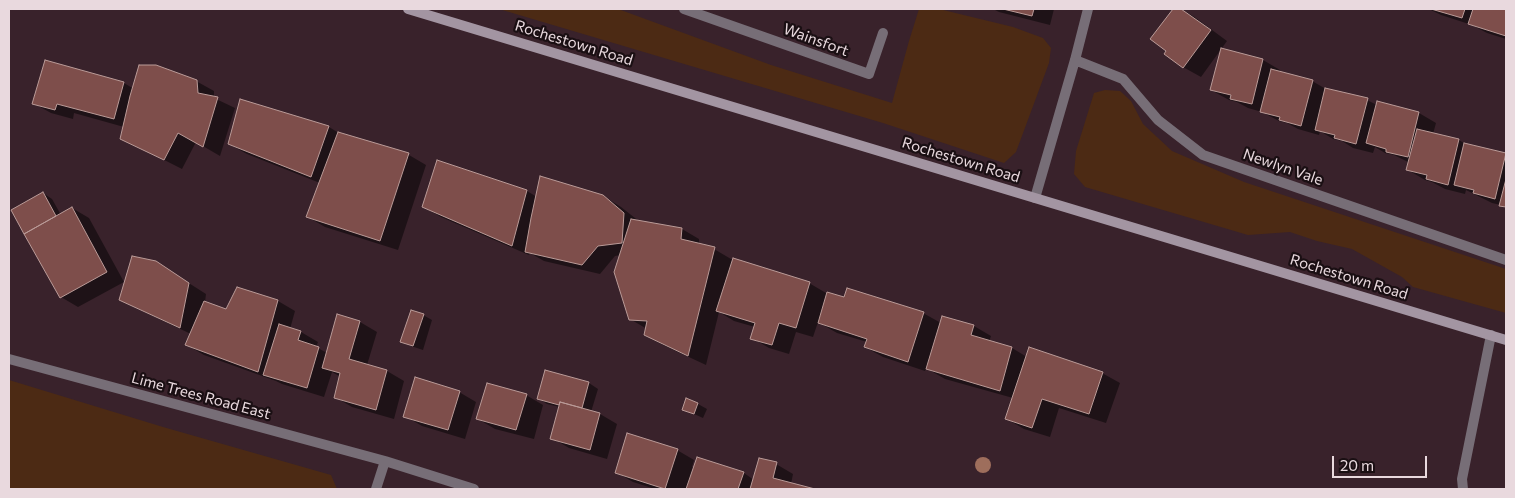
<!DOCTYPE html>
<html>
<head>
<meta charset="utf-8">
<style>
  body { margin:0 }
  #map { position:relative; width:1515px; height:498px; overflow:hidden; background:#39222b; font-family:Commissioner,sans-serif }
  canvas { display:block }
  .frame { position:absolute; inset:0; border:10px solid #e9d9de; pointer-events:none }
  .scale { position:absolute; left:1332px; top:456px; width:95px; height:22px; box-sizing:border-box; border:2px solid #e9d9de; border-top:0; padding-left:6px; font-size:15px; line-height:18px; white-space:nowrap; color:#e9d9de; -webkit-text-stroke:4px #1a0f13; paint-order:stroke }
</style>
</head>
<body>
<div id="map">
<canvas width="1515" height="498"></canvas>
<div class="frame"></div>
<div class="scale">20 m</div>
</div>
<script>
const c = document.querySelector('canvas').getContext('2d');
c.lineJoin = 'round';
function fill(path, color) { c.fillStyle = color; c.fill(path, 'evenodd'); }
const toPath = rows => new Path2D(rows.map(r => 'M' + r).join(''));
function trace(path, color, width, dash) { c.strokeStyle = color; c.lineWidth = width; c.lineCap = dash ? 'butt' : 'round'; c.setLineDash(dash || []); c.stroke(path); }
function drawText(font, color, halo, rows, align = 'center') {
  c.font = font + ' Commissioner,sans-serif'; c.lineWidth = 4.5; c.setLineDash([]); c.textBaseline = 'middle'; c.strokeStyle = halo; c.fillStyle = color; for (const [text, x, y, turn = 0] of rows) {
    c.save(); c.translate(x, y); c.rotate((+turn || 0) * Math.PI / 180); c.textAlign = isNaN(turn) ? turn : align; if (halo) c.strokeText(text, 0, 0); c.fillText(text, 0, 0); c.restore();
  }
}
fill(toPath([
  [499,9,618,9,771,65,892,103,909,41,919,9,939,9,1013,27,1043,38,1051,48,1049,63,1016,152,1004,163,883,123],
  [1105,90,1120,91,1131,101,1143,124,1172,151,1244,182,1506,269,1506,313,1413,287,1402,277,1352,249,1317,241,1290,232,1248,235,1085,187,1074,174,1076,151,1094,93],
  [9,380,163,427,331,475,337,489,9,489]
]), '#4c2a14');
fill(toPath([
  [993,9,1054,9,1050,25,999,12],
  [1174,9,1180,9,1193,16,1227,41,1201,77,1183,67,1168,51,1151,39],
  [1429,9,1506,9,1506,39,1487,33,1472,25,1441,15],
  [1263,60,1280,70,1279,73,1312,81,1326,89,1367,100,1377,105,1419,113,1436,123,1433,134,1459,140,1467,145,1506,155,1506,208,1501,205,1492,203,1466,190,1465,194,1445,189,1432,182,1425,180,1408,170,1410,163,1394,155,1385,153,1375,147,1373,153,1353,148,1342,141,1333,139,1320,131,1319,135,1298,129,1287,123,1279,121,1262,112,1248,108,1237,102,1229,100,1211,90],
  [196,81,214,91,214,98,235,108,220,156,196,142,182,169,121,138,124,127,74,113,73,119,51,113,33,103,124,83,134,89],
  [241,101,329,127,342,135,409,155,426,165,398,250,325,227,308,217,320,183,247,154,229,144],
  [527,191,537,197,603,196,621,207,640,222,682,229,699,239,699,245,714,249,731,259,809,283,826,293,845,299,923,313,941,323,943,317,974,326,991,336,989,342,1012,348,1027,357,1102,373,1120,383,1106,423,1059,408,1050,437,1024,429,1007,419,1013,398,945,379,926,368,925,371,883,357,865,347,867,342,837,333,818,322,813,337,796,332,789,354,769,348,752,338,755,327,734,321,719,312,706,365,663,345,646,335,647,329,630,319,621,255,615,256,600,274,544,261,530,253,529,255,441,217,424,207],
  [43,193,52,199,61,215,72,208,89,218,124,282,78,307,61,297],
  [173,273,206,294,205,302,226,311,278,301,295,311,290,329,301,332,318,342,316,347,327,353,360,322,377,332,367,365,387,371,404,381,394,419,352,407,335,397,341,377,332,372,324,397,282,384,276,381,204,355,187,345,191,334,138,309,120,299],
  [423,315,432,320,423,350,411,346,402,341],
  [589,383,598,389,591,412,600,414,617,424,607,459,569,448,552,438,560,407,547,404,538,398],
  [459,392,476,402,465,439,422,426,405,416],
  [526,395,543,405,534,439,495,429,478,419],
  [698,404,707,409,703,418,683,409],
  [677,450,694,460,692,467,694,468,698,458,744,473,754,480,776,464,793,474,791,484,811,489,655,489,633,482,616,472]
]), '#0007');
const building = toPath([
  [1003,9,1034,9,1032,16,1003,9],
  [1173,9,1181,9,1211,30,1183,68,1164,54,1166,51,1150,39,1173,9],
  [1431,9,1465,9,1462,18,1431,9],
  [1473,9,1506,9,1506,36,1468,24,1473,9],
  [1221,48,1263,59,1252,104,1230,99,1231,95,1210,90,1221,48],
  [45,60,124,82,114,119,57,104,55,110,32,104,45,60],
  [139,65,156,65,197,80,198,93,218,97,203,147,178,133,164,160,120,139,130,96,139,65],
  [1271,69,1313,80,1301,126,1279,120,1280,117,1260,112,1271,69],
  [1325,88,1368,98,1356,144,1334,138,1335,135,1315,130,1325,88],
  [240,99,329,126,311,177,228,144,240,99],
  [1377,101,1419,112,1408,157,1386,152,1386,149,1366,143,1377,101],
  [1417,129,1459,139,1448,185,1426,179,1427,175,1406,170,1417,129],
  [338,132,409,153,380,241,306,217,338,132],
  [1464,143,1506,153,1495,199,1473,193,1474,190,1454,185,1464,143],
  [437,160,527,190,512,246,422,207,437,160],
  [540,176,603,195,624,213,622,243,598,246,582,265,525,252,531,218,540,176],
  [1506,179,1506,207,1499,206,1506,179],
  [43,192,56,216,24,234,11,210,43,192],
  [72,207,107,272,60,298,24,234,72,207],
  [631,219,682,228,681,239,715,247,688,356,644,335,647,321,629,320,614,272,631,219],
  [132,256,156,261,189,283,180,328,119,300,132,256],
  [733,258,810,282,796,328,779,323,772,345,750,339,755,323,716,311,733,258],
  [237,287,278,300,258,372,185,345,204,301,226,309,237,287],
  [847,288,924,312,908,362,864,347,867,339,818,323,827,292,844,297,847,288],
  [411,310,424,314,413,346,400,342,411,310],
  [337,314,360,321,349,359,387,370,376,410,334,398,340,373,322,368,337,314],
  [942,316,974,325,971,335,1012,347,1000,391,926,369,942,316],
  [279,324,301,331,298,340,319,347,307,388,263,375,279,324],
  [1029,347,1103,372,1089,414,1042,399,1032,428,1005,419,1029,347],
  [545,370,589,382,582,408,560,402,559,405,537,399,545,370],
  [415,377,460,391,448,430,403,417,415,377],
  [487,383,527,394,516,430,476,419,487,383],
  [686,398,698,403,694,414,682,410,686,398],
  [560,402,600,413,590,450,550,439,560,402],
  [627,433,678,449,665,489,615,473,627,433],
  [697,457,744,472,738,489,686,489,697,457],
  [759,458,777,462,773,478,815,489,750,489,759,458]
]);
fill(building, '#7e4e4b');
trace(building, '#ba9b98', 1);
trace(toPath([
  [684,9,869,74,883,33],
  [1075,60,1123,79,1158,120,1203,155,1506,260],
  [1035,198,1075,60,1088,9],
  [9,359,385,461,474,489],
  [376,489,385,461],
  [1463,489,1462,479,1491,335]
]), '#776e77', 10);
trace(toPath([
  [408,9,1506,340]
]), '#a395a2', 10);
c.fillStyle = '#9e6e5c';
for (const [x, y] of [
  [983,465]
]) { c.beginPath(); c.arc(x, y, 8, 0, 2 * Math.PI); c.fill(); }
drawText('15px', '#e9d9de', '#1a0f13', [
  ["Wainsfort",816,40,20],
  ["Rochestown Road",574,43,17],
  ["Rochestown Road",961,160,17],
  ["Newlyn Vale",1283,167,19],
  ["Rochestown Road",1349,277,17],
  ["Lime Trees Road East",201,396,15]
]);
</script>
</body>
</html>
